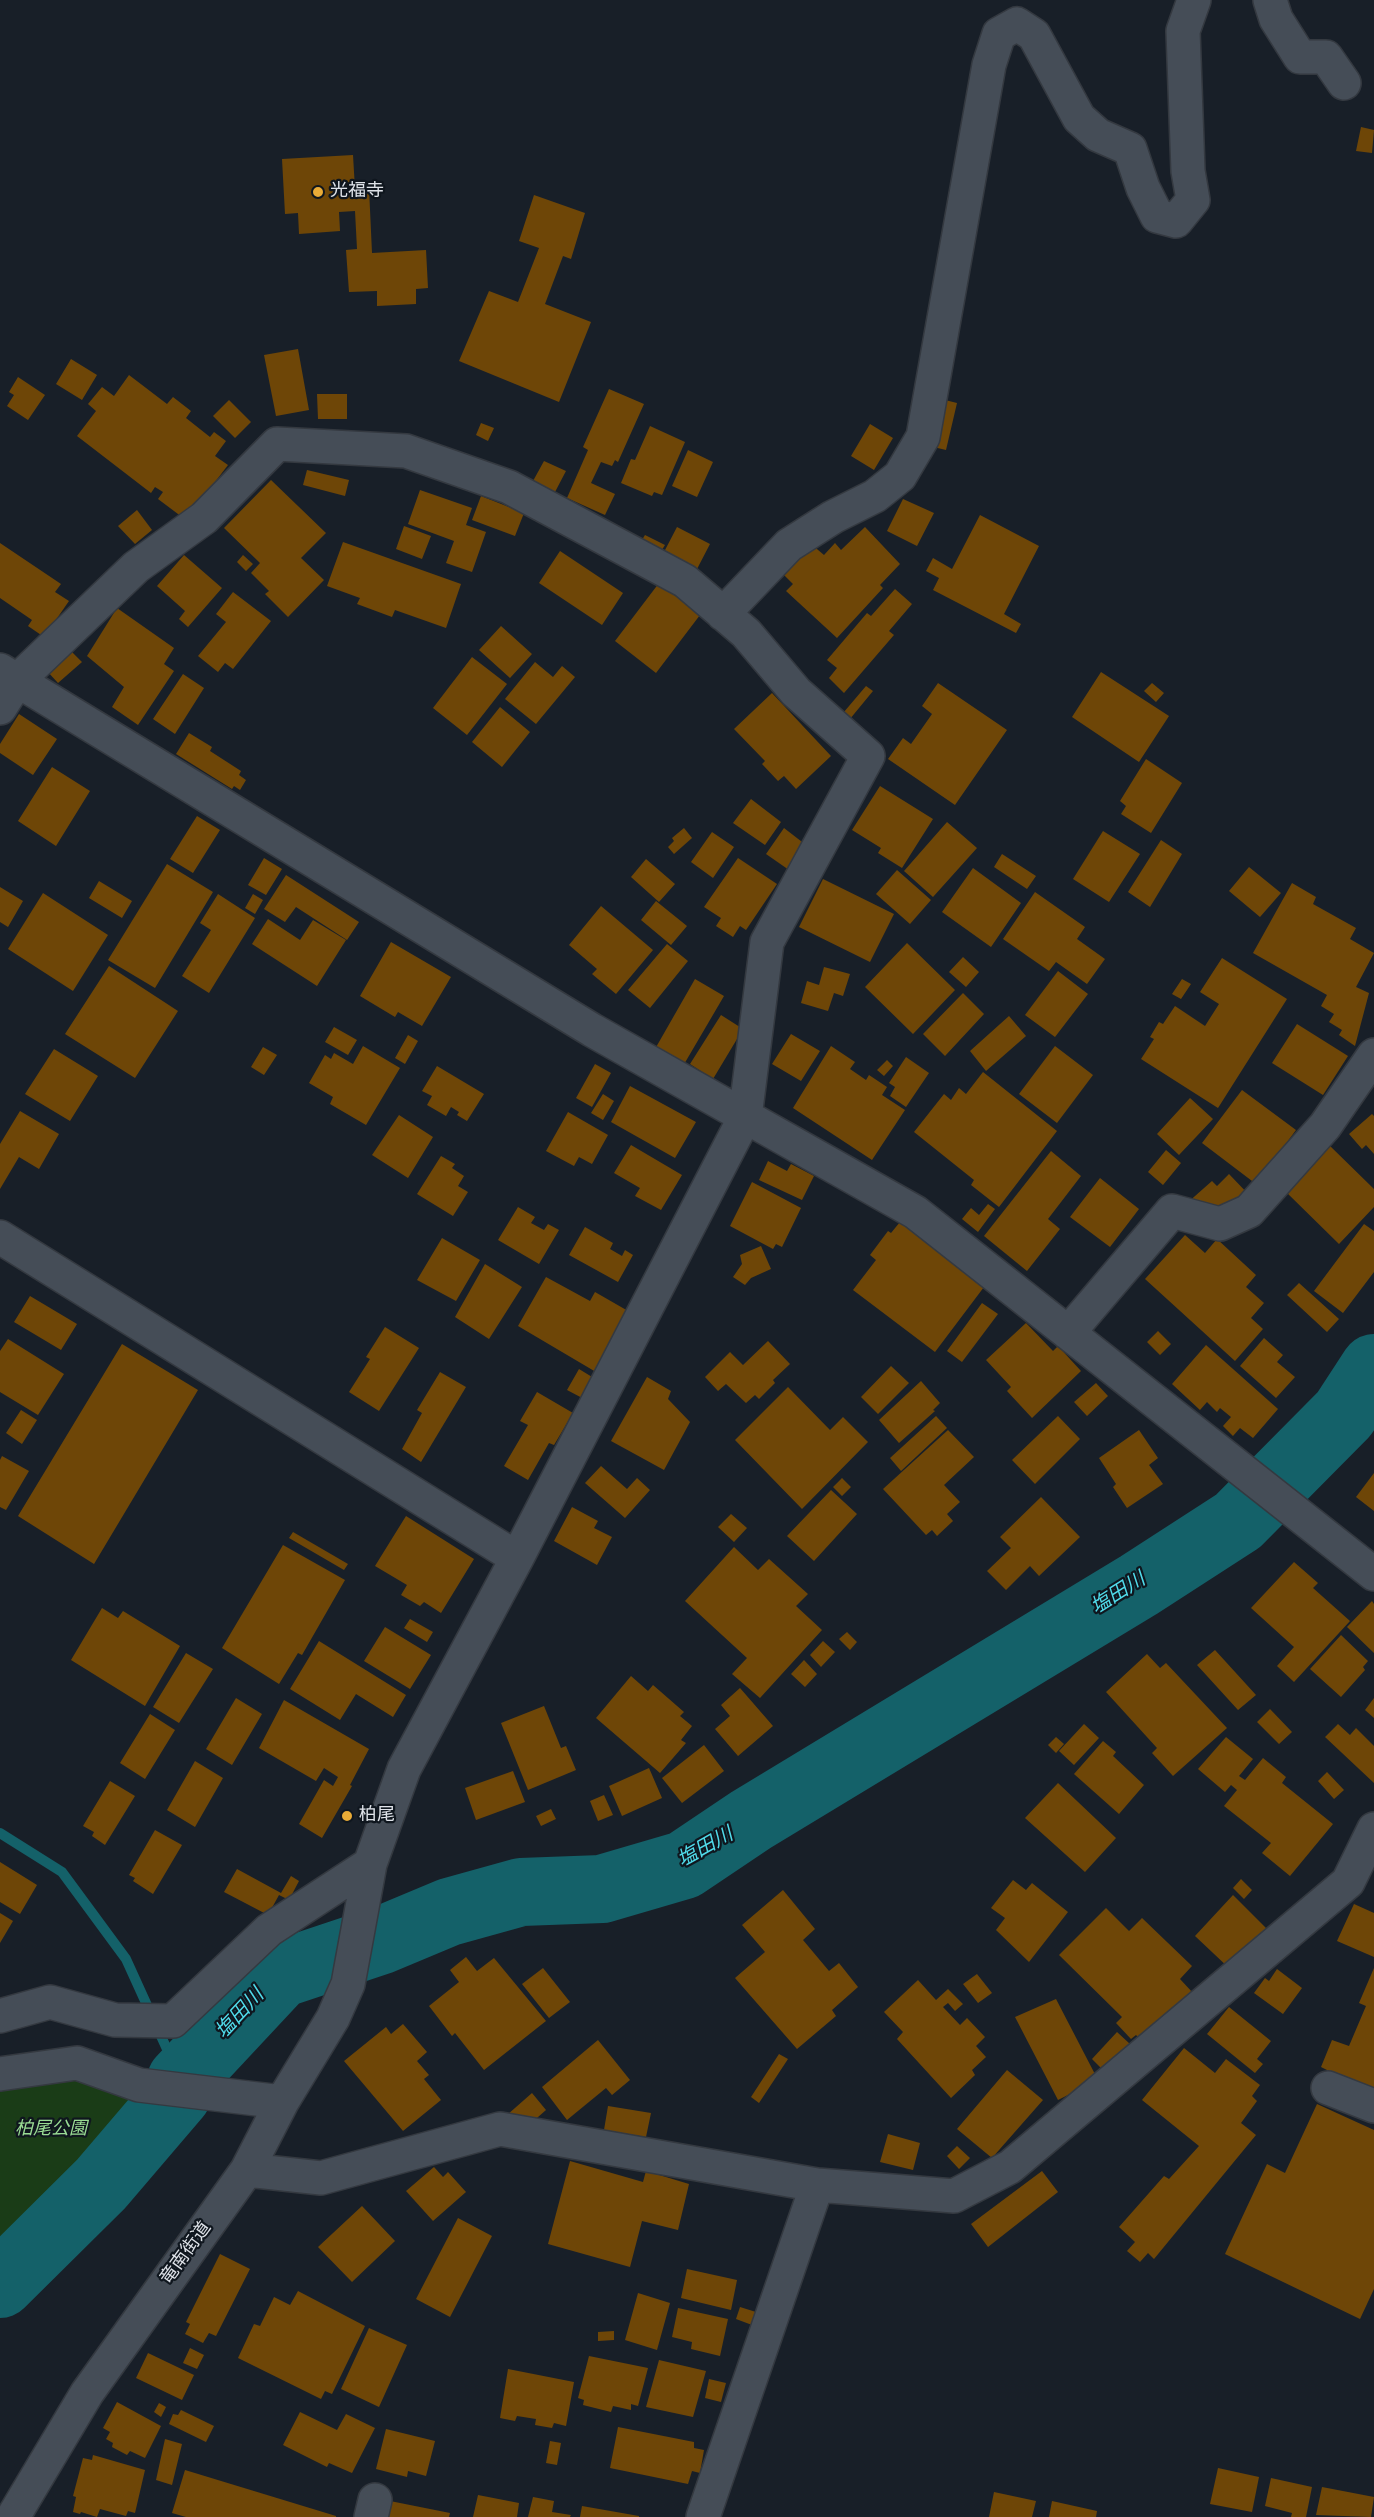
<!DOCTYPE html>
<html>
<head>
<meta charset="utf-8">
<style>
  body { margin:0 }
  canvas { display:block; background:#181f28 }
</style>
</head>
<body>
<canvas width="1374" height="2517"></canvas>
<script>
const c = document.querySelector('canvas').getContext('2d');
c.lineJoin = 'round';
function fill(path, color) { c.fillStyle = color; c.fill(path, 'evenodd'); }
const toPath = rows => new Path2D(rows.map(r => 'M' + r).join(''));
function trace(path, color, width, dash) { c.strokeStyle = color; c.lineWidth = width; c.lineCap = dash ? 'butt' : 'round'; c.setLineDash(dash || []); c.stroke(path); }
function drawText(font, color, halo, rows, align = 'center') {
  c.font = font + ' Spectral,"Noto Sans JP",serif'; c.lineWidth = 4.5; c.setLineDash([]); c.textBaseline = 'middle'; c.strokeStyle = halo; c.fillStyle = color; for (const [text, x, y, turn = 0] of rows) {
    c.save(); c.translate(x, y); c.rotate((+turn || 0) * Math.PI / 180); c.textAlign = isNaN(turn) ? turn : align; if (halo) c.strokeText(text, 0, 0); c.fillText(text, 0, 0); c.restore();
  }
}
fill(toPath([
  [74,2076,145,2105,0,2255,0,2085]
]), '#1a3c17');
trace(toPath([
  [0,1833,62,1872,126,1959,181,2080]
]), '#146169', 10);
trace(toPath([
  [0,2284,101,2184,177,2095,181,2080,280,1974,382,1940,449,1912,521,1892,602,1889,684,1865,751,1820,1139,1585,1238,1521,1344,1414,1374,1368]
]), '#146169', 68);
fill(toPath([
  [1361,127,1374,130,1372,153,1356,151],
  [353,155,355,189,369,188,372,253,426,250,428,288,416,289,416,304,377,306,377,291,349,292,346,250,357,249,355,211,339,212,340,231,299,234,298,213,285,214,282,159],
  [534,195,585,213,571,259,563,256,545,304,591,322,559,402,459,361,489,291,518,302,539,248,519,241],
  [298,349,309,410,276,416,264,355],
  [71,359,97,375,82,400,56,384],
  [129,375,167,404,173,397,191,411,186,418,210,437,214,432,226,441,215,456,228,465,186,520,158,499,163,492,155,487,151,493,77,436,96,411,88,404,102,387,114,396],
  [18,377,45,395,28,420,7,406,14,395,9,392],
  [609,389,644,404,618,462,615,460,612,466,601,462,591,483,615,494,605,515,567,498,588,450,583,447],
  [317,394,347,394,347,419,318,419],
  [937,398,957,403,946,450,925,445],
  [229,400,251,422,235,438,213,416],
  [481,423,494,428,488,441,476,435],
  [870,424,893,438,874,470,851,456],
  [650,426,685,442,662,495,654,492,652,496,621,483,631,459,635,460],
  [688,450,713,462,697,497,672,486],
  [544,461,566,471,555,492,533,481],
  [307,470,349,480,345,496,303,485],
  [271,480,326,533,301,558,324,580,288,617,265,594,269,591,251,573,260,563,224,528],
  [420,490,472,508,466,525,486,532,472,572,446,563,454,541,408,524],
  [481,496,524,513,515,536,472,520],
  [903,499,934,513,917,546,887,531],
  [137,510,152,530,135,544,118,526],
  [980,515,1039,546,1004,614,1021,624,1016,633,933,590,939,578,926,571,933,558,952,569],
  [404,526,431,536,422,559,396,549],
  [677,527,710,544,697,569,664,552],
  [865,527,900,564,880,585,883,588,837,638,786,591,793,584,783,574,811,544,824,555,835,543,841,550],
  [645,535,665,545,660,553,640,543],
  [343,542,461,584,446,628,395,610,392,617,357,604,360,598,327,586],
  [0,543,61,584,55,592,69,601,44,637,28,626,32,620,0,598],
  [560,551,623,593,602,625,539,583],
  [184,555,222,588,188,627,179,619,185,611,157,586],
  [243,555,253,564,246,571,237,562],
  [659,583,700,615,656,673,615,641],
  [895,589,912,604,889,631,894,635,844,693,829,678,837,668,827,660,867,613,871,616],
  [233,592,271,621,233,669,225,663,218,672,198,656,226,622,216,614],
  [117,608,174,648,164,664,174,671,138,725,112,707,124,687,87,656],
  [501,626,532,654,510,678,479,650],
  [70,650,82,662,58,683,47,671],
  [472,657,507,684,467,735,433,708],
  [535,662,553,677,562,666,575,677,536,724,505,699],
  [1101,672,1169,716,1139,762,1072,717],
  [183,674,204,688,175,734,153,719],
  [938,683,1007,730,955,805,888,759,903,738,911,744,932,714,922,706],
  [1152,683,1164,693,1156,702,1144,691],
  [866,686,873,691,845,725,838,719],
  [772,693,831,756,796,789,784,776,778,781,762,764,765,761,734,729],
  [500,707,530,732,502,767,472,742],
  [19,714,57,739,33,775,0,753,0,744],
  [189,733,212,747,210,751,241,771,239,775,246,780,240,790,234,786,232,789,176,754],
  [1146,759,1182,783,1151,833,1121,814,1126,806,1120,801],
  [52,767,90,791,56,846,18,821],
  [880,786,933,819,902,868,878,853,881,848,852,830],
  [751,799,781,822,765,845,733,823],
  [197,816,220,830,193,873,170,859],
  [947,822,977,848,933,897,904,871],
  [684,828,692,838,674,854,668,847,674,841,672,838],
  [784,828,806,845,789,870,766,854],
  [1103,831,1140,854,1109,902,1073,879],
  [712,832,734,847,713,878,691,862],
  [1161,840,1182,854,1150,907,1128,892],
  [1002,854,1036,876,1027,889,994,867],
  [264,858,282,869,266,895,248,885],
  [738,858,777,884,746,930,740,926,733,937,716,926,721,918,704,907],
  [646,859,675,884,659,902,631,877],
  [167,864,213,892,155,988,108,960],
  [1249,867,1281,893,1260,917,1229,891],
  [973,868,1021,903,991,947,942,912],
  [897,870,931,900,910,924,876,894],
  [286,875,359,922,347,940,296,907,285,922,264,909],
  [823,879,894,914,870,962,799,927],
  [99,881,132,901,122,918,89,898],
  [1292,883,1316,897,1313,904,1356,928,1350,939,1374,953,1356,987,1369,993,1355,1046,1339,1035,1342,1030,1329,1022,1334,1014,1321,1006,1327,995,1253,953],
  [0,887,23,901,8,927,0,922],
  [1035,892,1085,927,1077,939,1105,959,1087,984,1056,962,1049,971,1003,939],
  [43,893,108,935,73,991,8,949],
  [218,894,255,918,209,993,182,976,211,930,200,923],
  [253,894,263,900,255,914,245,908],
  [656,901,687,926,671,945,641,920],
  [601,906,653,950,616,994,592,974,597,969,569,945],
  [268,919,300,940,313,920,346,940,317,986,252,944],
  [391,942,451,977,422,1026,398,1012,395,1017,360,996],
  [907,943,955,990,913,1034,865,987],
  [667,944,688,961,650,1008,628,990],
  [963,957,979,972,966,987,949,972],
  [1222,958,1287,999,1218,1108,1141,1059,1154,1039,1150,1037,1159,1022,1163,1024,1175,1006,1205,1026,1219,1004,1200,992],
  [109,966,178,1011,135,1078,65,1034],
  [824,967,850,974,843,996,834,993,828,1011,801,1003,807,981,819,985],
  [1058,971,1088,994,1055,1037,1025,1015],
  [695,979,724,996,683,1066,655,1049],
  [1182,979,1191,984,1181,999,1172,994],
  [963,993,984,1014,945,1056,923,1034],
  [721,1015,743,1029,713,1079,690,1064],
  [1009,1016,1026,1036,986,1071,970,1051],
  [1297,1024,1348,1056,1323,1095,1272,1063],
  [334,1027,357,1040,348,1055,325,1042],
  [791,1034,820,1051,801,1081,772,1064],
  [408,1035,418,1041,405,1064,395,1058],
  [363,1046,400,1068,366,1125,330,1104,333,1097,309,1083,325,1055,331,1059,334,1053,353,1064],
  [831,1046,855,1062,850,1069,866,1080,869,1075,887,1087,882,1095,905,1110,872,1160,793,1108],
  [1055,1046,1093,1075,1057,1123,1019,1094],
  [263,1047,277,1055,264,1075,251,1067],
  [54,1049,98,1076,70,1121,25,1094],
  [906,1057,929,1073,906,1107,890,1096,895,1087,889,1083],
  [887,1060,893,1066,884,1076,877,1070],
  [595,1064,611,1073,592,1107,576,1098],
  [437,1066,484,1094,467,1121,457,1115,459,1112,451,1107,446,1116,427,1105,432,1096,422,1091],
  [983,1072,1057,1131,999,1207,971,1185,974,1180,914,1132,944,1094,951,1100,959,1088,966,1094],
  [630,1086,696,1122,675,1158,611,1122],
  [1242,1090,1296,1130,1256,1184,1202,1143],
  [603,1094,614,1101,603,1120,591,1113],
  [1190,1098,1213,1119,1179,1155,1157,1134],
  [20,1111,59,1134,39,1169,19,1157,0,1189,0,1144],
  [568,1112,608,1135,592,1164,579,1157,574,1166,546,1151],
  [1372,1114,1374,1116,1374,1154,1366,1145,1362,1149,1349,1134],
  [399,1115,433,1137,408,1178,372,1155],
  [1328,1144,1374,1189,1374,1207,1339,1244,1284,1190],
  [631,1145,682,1175,661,1210,635,1196,640,1188,614,1173],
  [1166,1150,1181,1163,1163,1185,1148,1172],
  [1051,1151,1081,1176,1048,1219,1060,1229,1027,1271,984,1236],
  [441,1156,455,1164,452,1168,464,1176,458,1186,468,1192,453,1216,417,1194],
  [768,1161,787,1171,791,1164,814,1176,802,1200,759,1180],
  [1229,1174,1251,1197,1234,1213,1186,1204,1212,1181,1217,1186],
  [1100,1178,1139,1209,1110,1247,1070,1217],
  [752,1182,801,1208,782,1247,776,1244,773,1249,730,1226],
  [988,1204,995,1209,978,1232,962,1219,971,1208,979,1215],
  [518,1207,535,1217,531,1223,544,1230,548,1224,559,1230,539,1264,498,1240],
  [900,1222,984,1287,935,1352,853,1290,876,1260,870,1255,888,1231,891,1233],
  [1364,1224,1374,1231,1374,1272,1343,1313,1314,1291],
  [585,1227,613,1243,610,1249,622,1256,625,1250,633,1255,618,1282,569,1255],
  [1185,1235,1205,1253,1217,1239,1256,1275,1246,1287,1264,1303,1251,1318,1263,1329,1235,1361,1145,1279],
  [442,1238,480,1260,456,1301,417,1280],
  [761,1246,771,1269,751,1278,745,1285,733,1277,742,1264,740,1255],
  [485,1264,522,1287,489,1339,455,1317],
  [546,1277,590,1301,595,1292,635,1315,601,1375,518,1326],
  [1299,1283,1339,1319,1327,1332,1287,1295],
  [30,1296,77,1324,61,1350,14,1322],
  [982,1303,998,1314,962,1362,947,1351],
  [1026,1323,1053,1351,1058,1346,1081,1371,1032,1418,1007,1391,1011,1387,986,1360],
  [385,1327,419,1348,379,1411,349,1392,370,1359,366,1357],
  [1158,1331,1171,1344,1160,1355,1147,1342],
  [1264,1338,1283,1355,1277,1362,1295,1377,1276,1398,1240,1366],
  [8,1339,64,1374,38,1415,0,1392,0,1351],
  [768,1341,790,1364,773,1380,775,1383,759,1399,755,1395,746,1403,726,1384,718,1391,705,1377,730,1352,743,1365],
  [122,1344,198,1390,94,1564,18,1516],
  [1206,1345,1278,1409,1253,1438,1240,1428,1233,1436,1223,1426,1231,1417,1220,1408,1217,1412,1207,1402,1200,1410,1172,1384],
  [891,1366,909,1383,878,1414,861,1397],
  [579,1369,597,1380,586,1400,567,1390],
  [440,1372,466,1387,421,1462,402,1449,422,1413,417,1410],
  [647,1377,671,1391,668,1399,690,1422,664,1470,611,1441],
  [921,1381,940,1403,933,1410,935,1411,899,1443,879,1420],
  [1096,1383,1108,1396,1087,1416,1074,1402],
  [788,1387,830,1430,843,1417,868,1442,802,1509,735,1440],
  [537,1392,573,1413,554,1445,549,1443,528,1480,504,1466,528,1425,520,1421],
  [21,1410,37,1420,22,1444,6,1433],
  [936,1416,947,1428,901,1471,890,1458],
  [1058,1416,1080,1439,1035,1484,1012,1460],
  [948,1430,974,1457,944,1485,960,1502,947,1514,953,1521,937,1536,932,1530,926,1535,883,1489],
  [1139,1430,1158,1458,1149,1465,1163,1484,1127,1508,1113,1487,1116,1484,1099,1458],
  [2,1456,29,1471,6,1510,0,1507,0,1460],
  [601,1466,627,1489,637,1478,650,1490,625,1518,585,1483],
  [1374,1473,1374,1511,1356,1497],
  [842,1478,851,1487,842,1496,833,1487],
  [831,1490,857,1514,814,1561,787,1536],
  [1041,1497,1080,1537,1039,1576,1030,1566,1006,1590,987,1571,1011,1548,1000,1537],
  [572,1507,598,1521,594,1528,612,1537,597,1565,554,1541],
  [731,1514,747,1528,734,1542,718,1527],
  [406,1516,474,1559,441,1613,424,1602,420,1606,401,1595,407,1585,375,1566],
  [293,1532,348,1564,344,1570,289,1538],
  [283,1545,345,1580,302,1655,298,1653,279,1684,222,1648],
  [734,1547,758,1570,769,1559,808,1594,796,1606,822,1630,760,1698,732,1674,747,1658,685,1601],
  [1294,1562,1318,1583,1313,1588,1350,1621,1294,1682,1277,1666,1294,1647,1251,1608],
  [1372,1601,1374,1604,1374,1653,1347,1627],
  [102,1608,118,1618,123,1611,180,1646,145,1706,71,1660],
  [410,1619,433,1632,427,1642,404,1628],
  [385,1627,431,1655,410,1689,364,1661],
  [847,1632,857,1642,850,1650,839,1639],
  [1341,1635,1368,1661,1363,1667,1365,1670,1341,1697,1310,1669],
  [319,1641,406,1695,393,1717,356,1694,340,1720,290,1689],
  [823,1641,835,1652,821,1667,810,1655],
  [1215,1650,1256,1695,1238,1710,1197,1665],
  [186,1653,213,1669,179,1723,153,1707],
  [1147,1654,1160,1668,1166,1663,1227,1728,1173,1776,1152,1753,1157,1748,1106,1692],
  [804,1660,817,1674,805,1687,791,1674],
  [631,1676,648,1691,653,1685,684,1712,680,1716,692,1726,681,1740,686,1743,660,1773,596,1718],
  [740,1688,773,1726,738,1756,715,1729,730,1716,721,1705],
  [236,1698,262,1714,232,1765,206,1749],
  [1374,1698,1374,1718,1365,1710],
  [284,1700,369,1749,350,1785,352,1786,322,1838,299,1824,324,1780,333,1786,338,1777,324,1768,316,1781,259,1748],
  [544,1706,561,1748,566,1746,576,1770,528,1790,501,1723],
  [1270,1709,1292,1732,1279,1744,1257,1722],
  [150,1714,175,1730,145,1779,120,1763],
  [1084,1724,1099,1738,1074,1765,1059,1751],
  [1338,1724,1350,1735,1356,1728,1374,1746,1374,1783,1325,1737],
  [1056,1737,1064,1744,1056,1753,1048,1745],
  [1226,1737,1253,1759,1239,1776,1245,1780,1263,1758,1286,1777,1282,1783,1333,1824,1290,1876,1262,1853,1271,1843,1224,1806,1237,1790,1231,1785,1225,1792,1198,1769],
  [1103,1741,1116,1752,1113,1756,1144,1785,1119,1814,1074,1774],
  [704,1745,724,1771,682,1803,662,1778],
  [195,1761,223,1778,195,1827,167,1810],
  [649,1768,662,1798,622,1816,609,1786],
  [513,1771,525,1802,476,1820,465,1788],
  [1327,1772,1344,1790,1334,1799,1318,1781],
  [110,1781,135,1796,105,1845,92,1836,94,1832,83,1826],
  [1058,1783,1116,1838,1085,1872,1025,1818],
  [604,1795,613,1815,598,1821,590,1801],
  [551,1809,556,1819,541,1826,536,1816],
  [155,1830,182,1845,153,1894,133,1881,135,1878,129,1875],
  [0,1862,37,1885,20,1914,0,1902],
  [237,1869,281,1893,291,1876,299,1881,289,1900,279,1895,268,1915,224,1892],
  [1241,1879,1252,1890,1244,1899,1233,1888],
  [1013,1880,1026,1890,1032,1883,1068,1912,1029,1962,996,1930,1005,1918,991,1908],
  [783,1890,815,1929,803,1940,829,1971,839,1963,858,1987,832,2010,836,2016,797,2049,735,1978,765,1952,742,1925],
  [1233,1895,1267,1929,1230,1969,1195,1936],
  [1354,1904,1374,1913,1374,1957,1337,1941],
  [1106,1908,1129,1931,1142,1918,1192,1966,1180,1979,1193,1993,1140,2039,1136,2035,1131,2039,1116,2023,1122,2017,1059,1955],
  [0,1913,13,1921,0,1943],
  [466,1957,477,1971,494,1958,546,2021,484,2070,455,2033,452,2036,429,2006,459,1982,450,1970],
  [543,1968,570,2002,549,2018,522,1984],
  [1374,1968,1374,2095,1332,2075,1333,2073,1321,2067,1332,2040,1349,2046,1366,2006,1359,2003],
  [1277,1969,1302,1988,1283,2014,1254,1993,1265,1978,1269,1981],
  [977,1974,992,1993,978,2003,963,1984],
  [918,1980,936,2000,948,1989,963,2004,955,2011,948,2003,943,2007,960,2025,967,2018,985,2037,976,2046,986,2057,972,2070,975,2075,951,2098,897,2039,903,2032,884,2012],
  [1056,1999,1098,2080,1058,2100,1015,2017],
  [1229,2007,1271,2041,1257,2059,1263,2064,1255,2073,1207,2034],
  [403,2024,427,2052,417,2061,429,2075,424,2079,441,2100,403,2131,344,2061,386,2027,391,2034],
  [1117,2032,1130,2044,1104,2071,1092,2059],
  [598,2040,630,2080,612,2095,606,2088,567,2120,542,2087],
  [1184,2048,1215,2073,1226,2059,1260,2085,1252,2096,1257,2101,1241,2123,1256,2135,1154,2259,1148,2253,1140,2262,1127,2251,1135,2242,1119,2227,1164,2176,1169,2179,1199,2146,1142,2100],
  [779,2054,788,2059,759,2103,751,2097],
  [1007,2070,1043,2100,992,2158,957,2129],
  [532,2093,546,2110,521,2132,507,2115],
  [1317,2104,1374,2130,1374,2289,1360,2319,1225,2254,1267,2164,1285,2173],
  [608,2106,651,2113,646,2137,604,2130],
  [888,2134,920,2143,913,2170,880,2162],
  [957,2146,970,2158,959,2169,947,2156],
  [570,2161,643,2182,646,2171,689,2184,678,2230,642,2221,630,2267,548,2244],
  [434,2167,443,2177,448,2172,466,2192,433,2221,406,2191],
  [1042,2171,1058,2192,988,2247,971,2224],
  [362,2206,395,2241,352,2282,318,2247],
  [458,2218,492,2236,450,2317,416,2299],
  [220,2254,250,2269,216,2336,209,2333,203,2343,185,2334,190,2324,186,2322],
  [687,2269,737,2280,731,2310,681,2298],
  [298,2291,365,2326,332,2394,325,2391,321,2399,238,2358,254,2324,260,2326,274,2297,290,2305],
  [638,2293,670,2303,657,2350,625,2340],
  [740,2307,756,2312,752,2325,736,2319],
  [678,2308,728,2319,720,2356,691,2349,692,2342,672,2337],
  [369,2328,407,2345,379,2407,341,2389],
  [614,2331,614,2340,598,2341,598,2332],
  [190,2348,204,2355,197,2369,183,2363],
  [148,2353,194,2375,182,2400,136,2378],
  [589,2356,648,2368,638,2406,631,2404,631,2410,613,2406,611,2412,583,2405,584,2400,578,2398],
  [659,2360,706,2371,693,2417,646,2407],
  [508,2369,574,2382,566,2426,554,2423,552,2428,535,2425,536,2419,517,2416,515,2421,500,2418],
  [709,2379,726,2383,721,2402,705,2398],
  [117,2402,161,2426,145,2458,130,2451,127,2455,112,2447,113,2443,106,2439,110,2432,103,2428],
  [159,2403,166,2407,161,2417,154,2412],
  [181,2410,214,2426,206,2442,169,2424,173,2414,178,2415],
  [300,2412,337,2430,346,2414,375,2428,352,2473,329,2463,327,2467,283,2445],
  [618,2427,694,2442,694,2448,704,2450,700,2473,692,2471,688,2484,610,2468],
  [386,2429,435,2441,426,2476,408,2471,407,2477,376,2469],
  [165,2439,182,2444,172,2485,156,2480],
  [550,2441,561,2443,557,2465,546,2463],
  [93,2455,145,2470,135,2513,128,2511,126,2516,100,2509,97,2517,81,2512,80,2514,73,2512,76,2497,73,2496,83,2458,92,2460],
  [1218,2468,1259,2477,1252,2512,1210,2504],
  [185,2470,336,2516,336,2517,186,2517,172,2513],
  [1271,2478,1312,2487,1306,2517,1291,2517,1292,2513,1265,2506],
  [1322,2487,1374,2497,1371,2517,1316,2515],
  [994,2492,1036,2501,1032,2517,989,2517],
  [478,2495,519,2503,517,2517,473,2517],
  [533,2497,554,2501,552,2512,571,2515,570,2517,528,2517],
  [390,2501,450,2513,449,2517,387,2517],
  [1052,2501,1097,2511,1096,2517,1049,2517],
  [582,2506,639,2516,639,2517,580,2517]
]), '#6e4607');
const minor = toPath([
  [1270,0,1276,19,1300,57,1326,57,1344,83],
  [723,614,789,545,833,517,875,496,900,476,923,437,989,65,999,34,1017,24,1034,35,1079,118,1098,135,1130,149,1143,188,1157,216,1176,221,1193,200,1188,171,1183,31,1194,0],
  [0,670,592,1030,915,1212,1374,1574],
  [0,708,17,681,136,567,204,518,277,444,406,451,509,487,685,581,746,633,796,692,868,756,767,942,745,1117,517,1558,404,1769,370,1864,348,1984,333,2018,282,2102,247,2170,87,2393,13,2517],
  [0,1237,517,1558],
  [1068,1333,1172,1211,1220,1224,1249,1211,1325,1126,1374,1055],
  [0,2016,50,2002,115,2020,173,2021,269,1930,370,1864],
  [0,2074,77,2063,139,2085,282,2102],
  [1328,2088,1374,2106],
  [247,2170,321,2178,500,2129,817,2185,954,2196,1010,2167,1348,1882,1374,1829],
  [371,2517,375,2500],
  [703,2517,817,2185]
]);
trace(minor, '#343940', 36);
trace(minor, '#454d57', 33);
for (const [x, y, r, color] of [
  [318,192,6,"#e9ab37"],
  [347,1816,6,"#e9ab37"]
]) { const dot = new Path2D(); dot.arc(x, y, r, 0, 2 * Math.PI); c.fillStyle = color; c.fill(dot); trace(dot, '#0f161e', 2); }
drawText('18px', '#dfe3e9', '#0f161e', [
  ["光福寺",330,192],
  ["柏尾",359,1816]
], 'left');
drawText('italic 18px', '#9adc94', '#0f161e', [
  ["柏尾公園",51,2130]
]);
drawText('18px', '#dfe3e9', '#0f161e', [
  ["竜南街道",187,2254,-54]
]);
drawText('italic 20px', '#50dbea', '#0f161e', [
  ["塩田川",1119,1595,-32],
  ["塩田川",706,1849,-29],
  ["塩田川",241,2015,-47]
]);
</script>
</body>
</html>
